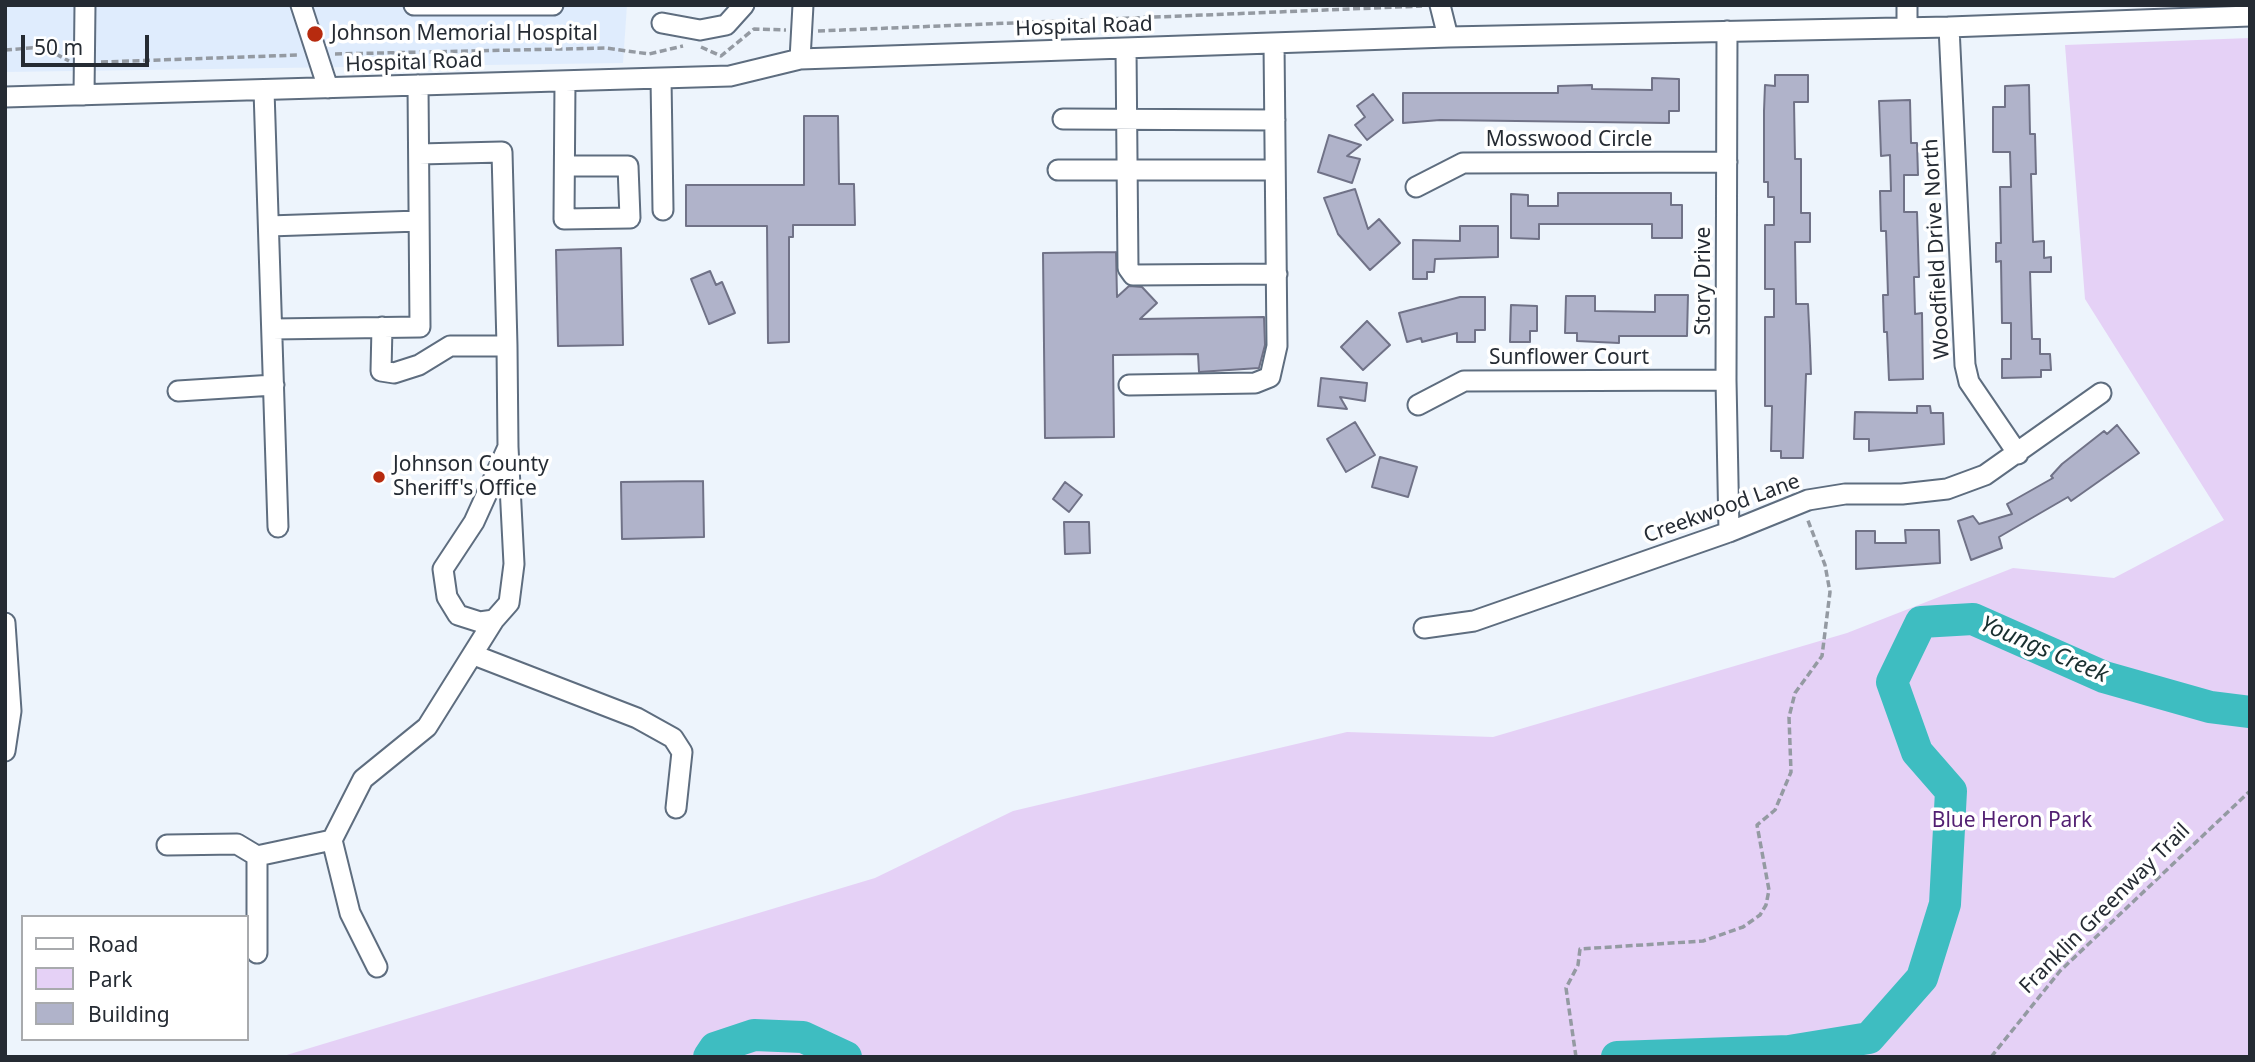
<!DOCTYPE html>
<html>
<head>
<meta charset="utf-8">
<style>
  body { margin:0 }
  #map { position:relative; width:2255px; height:1062px; overflow:hidden; background:#edf4fc; font-family:"Noto Sans",sans-serif }
  canvas { display:block }
  .frame { position:absolute; inset:0; border:7px solid #252b33; pointer-events:none }
  .legend { position:absolute; left:21px; top:915px; width:228px; height:126px; box-sizing:border-box; background:#fff; border:2px solid #a8aaad; margin:0; padding:9px 12px; list-style:none; font-size:21px; color:#252b33 }
  .legend li { display:flex; align-items:center; gap:14px; height:35px }
  .legend b { width:35px; border:2px solid #a8aaad }
  .scale { position:absolute; left:21px; top:35px; width:128px; height:32px; box-sizing:border-box; border:4px solid #252b33; border-top:0; padding-left:9px; font-size:21px; line-height:24px; white-space:nowrap; color:#252b33; -webkit-text-stroke:5px #fff; paint-order:stroke }
</style>
</head>
<body>
<div id="map">
<canvas width="2255" height="1062"></canvas>
<div class="frame"></div>
<ul class="legend">
<li><b style="height:9px;background:#fff"></b>Road</li>
<li><b style="height:19px;background:#e5d1f6"></b>Park</li>
<li><b style="height:19px;background:#b0b3ca"></b>Building</li>
</ul>
<div class="scale">50 m</div>
</div>
<script>
const c = document.querySelector('canvas').getContext('2d');
c.lineJoin = 'round';
function fill(path, color) { c.fillStyle = color; c.fill(path, 'evenodd'); }
const toPath = rows => new Path2D(rows.map(r => 'M' + r).join(''));
function trace(path, color, width, dash) { c.strokeStyle = color; c.lineWidth = width; c.lineCap = dash ? 'butt' : 'round'; c.setLineDash(dash || []); c.stroke(path); }
function drawText(font, color, halo, rows, align = 'center') {
  c.font = font + ' "Noto Sans",sans-serif'; c.lineWidth = 7; c.setLineDash([]); c.textBaseline = 'middle'; c.strokeStyle = halo; c.fillStyle = color; for (const [text, x, y, turn = 0] of rows) {
    c.save(); c.translate(x, y); c.rotate((+turn || 0) * Math.PI / 180); c.textAlign = isNaN(turn) ? turn : align; if (halo) c.strokeText(text, 0, 0); c.fillText(text, 0, 0); c.restore();
  }
}
fill(toPath([
  [5,5,627,5,623,63,5,72]
]), '#dfecfd');
fill(toPath([
  [2250,38,2250,1057,280,1057,875,878,1013,811,1347,732,1493,737,1847,633,2013,568,2114,578,2224,520,2085,299,2065,45]
]), '#e5d1f6');
trace(toPath([
  [709,1057,715,1048,754,1035,803,1037,846,1057],
  [1617,1057,1789,1051,1869,1038,1922,978,1945,904,1951,791,1917,752,1892,682,1921,622,1973,619,2104,677,2210,707,2250,712]
]), '#3ebdc1', 32);
const building = toPath([
  [1775,75,1808,75,1808,102,1794,102,1795,159,1801,159,1801,213,1810,213,1810,242,1795,242,1796,304,1808,304,1810,346,1811,374,1806,374,1803,458,1781,458,1781,451,1771,451,1772,406,1765,406,1765,317,1774,317,1774,289,1765,289,1765,225,1774,225,1774,197,1768,197,1768,182,1764,182,1764,111,1765,85,1775,86,1775,75],
  [1652,78,1679,79,1679,111,1669,111,1669,123,1440,120,1403,123,1403,93,1558,93,1558,86,1592,85,1592,89,1652,90,1652,78],
  [2029,85,2030,134,2035,134,2036,174,2031,174,2033,242,2044,241,2044,258,2051,257,2051,272,2030,272,2032,339,2040,339,2040,354,2050,354,2051,370,2041,370,2041,377,2002,378,2002,359,2011,359,2011,323,2002,323,2001,261,1996,262,1996,243,2001,243,2000,187,2011,187,2010,152,1993,152,1993,107,2005,107,2005,86,2029,85],
  [1373,94,1393,120,1367,140,1355,125,1365,117,1357,106,1373,94],
  [1910,100,1911,143,1917,143,1918,175,1904,175,1904,212,1917,212,1919,277,1914,277,1915,314,1922,313,1923,379,1889,380,1887,332,1884,332,1883,295,1888,295,1886,231,1881,231,1880,191,1891,191,1890,155,1881,156,1879,101,1910,100],
  [804,116,838,116,839,184,854,184,855,225,793,225,793,237,789,237,789,342,768,343,767,226,686,226,686,185,804,185,804,116],
  [1329,135,1361,145,1347,156,1360,159,1352,183,1318,172,1329,135],
  [1355,189,1368,229,1379,219,1400,243,1370,270,1338,234,1324,198,1355,189],
  [1558,193,1671,193,1671,205,1682,205,1682,238,1652,238,1652,224,1539,224,1539,239,1511,238,1511,194,1528,195,1528,206,1558,206,1558,193],
  [1460,226,1498,226,1498,257,1435,259,1434,272,1427,272,1427,279,1413,279,1413,240,1460,241,1460,226],
  [621,248,623,345,558,346,556,250,621,248],
  [1116,252,1117,297,1129,286,1142,287,1157,303,1140,319,1264,317,1265,345,1259,368,1199,372,1198,354,1113,355,1114,437,1045,438,1043,253,1116,252],
  [710,271,716,285,722,282,735,313,709,324,691,279,710,271],
  [1655,295,1688,295,1687,336,1619,336,1619,343,1577,341,1577,333,1565,333,1566,296,1595,296,1595,311,1655,312,1655,295],
  [1460,297,1485,297,1485,330,1475,330,1475,342,1457,342,1457,333,1422,342,1421,338,1407,342,1399,313,1460,297],
  [1511,305,1537,306,1537,331,1530,331,1530,342,1510,342,1511,305],
  [1367,321,1390,345,1363,370,1341,347,1367,321],
  [1321,378,1367,383,1365,401,1340,397,1347,409,1318,406,1321,378],
  [1917,406,1930,406,1931,413,1943,413,1944,444,1869,451,1869,439,1854,439,1855,412,1917,413,1917,406],
  [1355,422,1375,455,1346,472,1327,439,1355,422],
  [2117,425,2139,453,2071,501,2068,497,1999,537,2002,548,1971,560,1958,521,1973,516,1979,524,2012,514,2007,504,2053,478,2051,476,2062,464,2104,431,2107,434,2117,425],
  [1380,457,1417,467,1408,497,1372,487,1380,457],
  [703,481,704,537,622,539,621,482,703,481],
  [1065,482,1082,495,1069,512,1053,499,1065,482],
  [1064,522,1089,522,1090,553,1065,554,1064,522],
  [1905,530,1939,530,1940,563,1856,569,1856,531,1875,531,1875,543,1906,543,1905,530]
]);
fill(building, '#b0b3ca');
trace(building, '#707287', 2);
const minor = toPath([
  [301,5,328,88],
  [414,5,553,5],
  [1440,5,1448,37],
  [1907,5,1907,27],
  [662,23,700,30,726,25,744,5],
  [1949,27,1965,365,1969,382,2018,454],
  [1727,31,1726,380,1729,532],
  [1126,48,1128,268,1133,275,1277,274],
  [800,59,803,5],
  [661,78,663,210],
  [264,90,278,527],
  [84,95,85,5],
  [5,97,730,76,800,59,1448,37,1949,27,2250,16],
  [1063,119,1275,120],
  [419,154,502,152,507,346],
  [565,166,628,166,630,218,564,219,565,81],
  [1058,170,1275,170],
  [1416,187,1463,163,1727,162],
  [269,226,419,221],
  [382,327,381,371,394,373,419,365,450,346,507,346,508,447,474,522,443,569,447,597,458,615,480,622,494,620,509,603,514,564,508,447],
  [272,329,420,327,418,85],
  [1129,385,1255,383,1270,377,1277,346,1274,43],
  [178,391,274,385],
  [1418,405,1464,381,1726,380],
  [5,623,11,711,5,751],
  [1424,628,1474,621,1729,532,1808,500,1845,494,1902,494,1947,489,1985,475,2101,393],
  [474,655,637,718,673,738,682,752,676,808],
  [332,840,350,913,377,967],
  [167,845,237,844,257,856],
  [257,953,257,856,332,840,363,779,427,727,494,620]
]);
trace(minor, '#5e6d7f', 23);
trace(toPath([
  [818,31,1422,6],
  [701,47,721,56,754,29,786,30],
  [5,50,43,47,69,61],
  [335,54,606,48,649,54,683,46],
  [101,62,300,55],
  [1576,1057,1566,988,1578,965,1580,949,1703,941,1743,927,1760,915,1766,905,1769,890,1757,825,1775,810,1791,772,1789,717,1795,693,1822,656,1830,592,1825,565,1807,518],
  [1991,1057,2060,971,2250,791]
]), '#949aa2', 3.5, [7, 3.5]);
trace(minor, '#fff', 19);
for (const [x, y, r, color] of [
  [315,34,9,"#b72b0f"],
  [379,477,7,"#b72b0f"]
]) { const dot = new Path2D(); dot.arc(x, y, r, 0, 2 * Math.PI); c.fillStyle = color; c.fill(dot); trace(dot, '#fff', 2.5); }
drawText('21px', '#252b33', '#fff', [
  ["Hospital Road",1084,27,-2],
  ["Hospital Road",414,63,-2],
  ["Mosswood Circle",1569,140],
  ["Woodfield Drive North",1937,249,-93],
  ["Story Drive",1704,281,-90],
  ["Sunflower Court",1569,358],
  ["Creekwood Lane",1722,509,-20],
  ["Franklin Greenway Trail",2105,909,-45]
]);
drawText('21px', '#252b33', '#fff', [
  ["Johnson Memorial Hospital",331,34],
  ["Johnson County",393,465],
  ["Sheriff's Office",393,489]
], 'left');
drawText('21px', '#521f72', '#fff', [
  ["Blue Heron Park",2012,821]
]);
drawText('italic 23px', '#192f2f', '#fff', [
  ["Youngs Creek",2044,650,23]
]);
</script>
</body>
</html>
